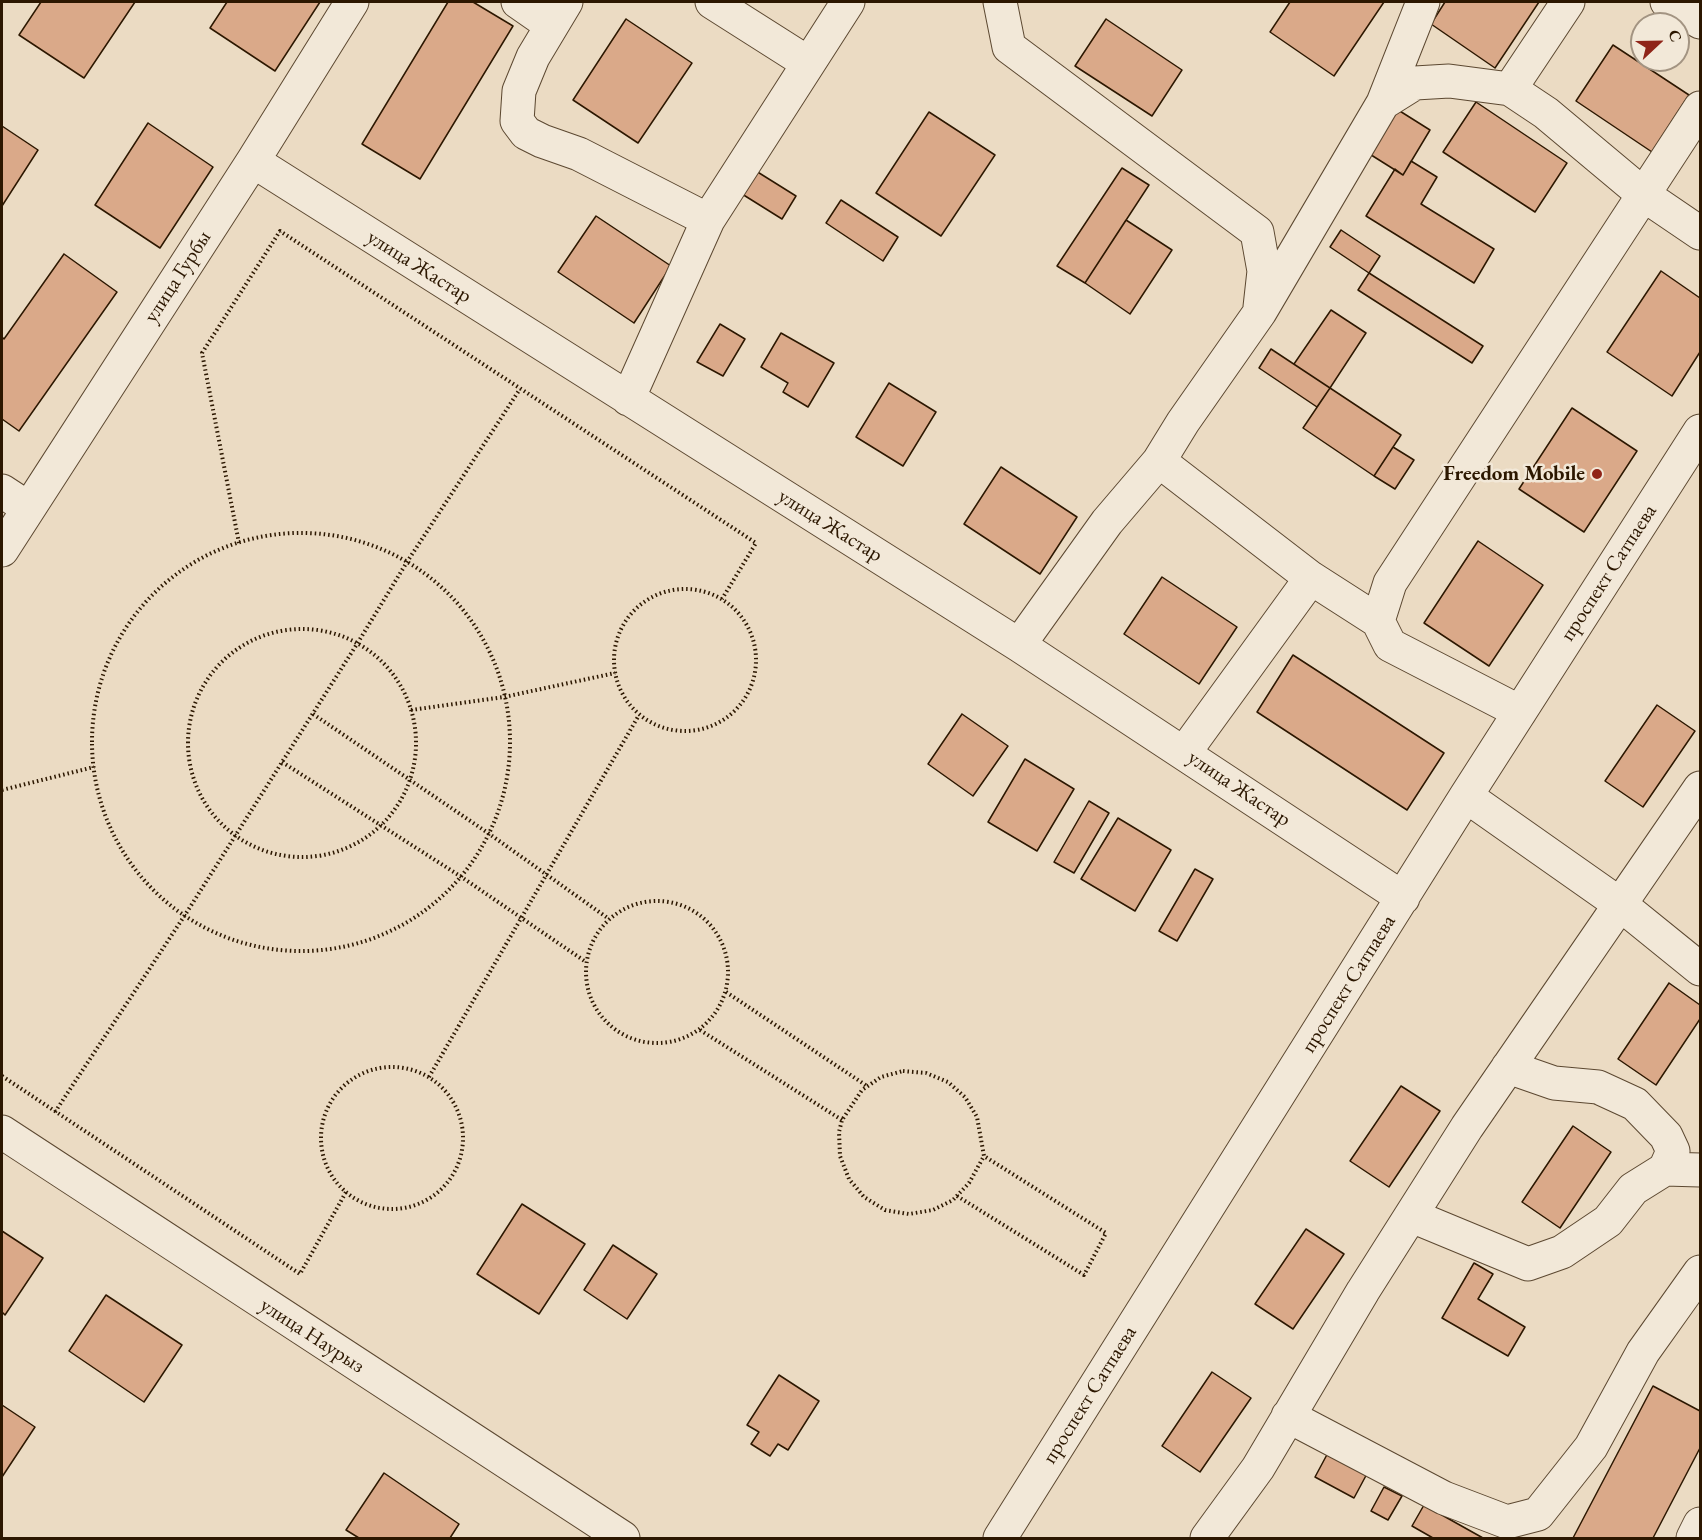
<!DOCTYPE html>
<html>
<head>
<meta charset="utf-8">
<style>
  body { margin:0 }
  #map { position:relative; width:1702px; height:1540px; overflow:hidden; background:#ebdbc3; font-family:"EB Garamond",serif }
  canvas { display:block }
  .frame { position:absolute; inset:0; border:3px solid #2c1700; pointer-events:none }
  .north { position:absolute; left:1630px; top:12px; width:60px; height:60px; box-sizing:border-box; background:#f2e8d8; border:2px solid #a39482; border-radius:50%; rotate:68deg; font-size:16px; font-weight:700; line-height:24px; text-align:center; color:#2c1700 }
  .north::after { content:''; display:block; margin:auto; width:21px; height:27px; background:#8f2418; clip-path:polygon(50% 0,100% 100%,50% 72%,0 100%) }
</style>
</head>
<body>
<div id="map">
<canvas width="1702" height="1540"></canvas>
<div class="frame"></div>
<div class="north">С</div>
</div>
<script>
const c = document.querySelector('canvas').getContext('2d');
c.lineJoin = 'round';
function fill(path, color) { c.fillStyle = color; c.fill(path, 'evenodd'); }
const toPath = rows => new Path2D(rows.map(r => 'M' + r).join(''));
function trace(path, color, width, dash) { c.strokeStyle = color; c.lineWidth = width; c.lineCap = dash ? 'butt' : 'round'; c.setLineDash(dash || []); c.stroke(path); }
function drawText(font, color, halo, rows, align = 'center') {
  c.font = font + ' "EB Garamond",serif'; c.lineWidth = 5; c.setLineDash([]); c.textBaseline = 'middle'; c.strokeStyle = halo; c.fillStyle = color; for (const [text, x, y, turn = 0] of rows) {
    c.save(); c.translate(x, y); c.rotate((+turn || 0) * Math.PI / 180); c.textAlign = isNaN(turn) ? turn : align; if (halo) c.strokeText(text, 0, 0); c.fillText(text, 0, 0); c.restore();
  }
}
const building = toPath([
  [41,2,135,2,84,78,19,35,41,2],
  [227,2,320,2,275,71,210,28,227,2],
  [448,2,473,2,513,26,420,179,362,144,448,2],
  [1290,2,1384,2,1334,76,1270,32,1290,2],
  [1445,2,1539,2,1495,68,1431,24,1445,2],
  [626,19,692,63,638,143,573,100,626,19],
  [1106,19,1182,70,1152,116,1075,66,1106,19],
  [1613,45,1689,95,1652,152,1576,101,1613,45],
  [1476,102,1567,163,1535,212,1443,152,1476,102],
  [1395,108,1430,130,1403,175,1368,153,1395,108],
  [929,112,995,155,941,236,876,193,929,112],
  [148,123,213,167,160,248,95,205,148,123],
  [2,126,38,150,2,206,2,126],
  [1411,161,1437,177,1421,204,1494,249,1474,283,1366,216,1395,169,1403,175,1411,161],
  [1122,168,1149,185,1085,283,1057,266,1122,168],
  [756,171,796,196,782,219,742,194,756,171],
  [841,200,898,237,883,261,826,223,841,200],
  [596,216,671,266,634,323,558,272,596,216],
  [1126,220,1172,250,1130,314,1085,283,1126,220],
  [1341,230,1380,256,1369,273,1330,247,1341,230],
  [64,254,117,292,19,431,2,419,2,337,4,339,64,254],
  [1661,271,1700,298,1700,352,1672,396,1607,352,1661,271],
  [1369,273,1483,346,1472,363,1358,290,1369,273],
  [1331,310,1366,333,1330,388,1294,364,1331,310],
  [720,324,745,339,723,376,697,362,720,324],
  [781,333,834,363,808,407,783,392,788,383,761,367,781,333],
  [1271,349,1330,388,1317,407,1259,368,1271,349],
  [889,383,936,412,903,466,856,437,889,383],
  [1330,388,1401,435,1374,476,1303,428,1330,388],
  [1572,408,1637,451,1584,532,1519,489,1572,408],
  [1393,447,1414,460,1395,489,1374,476,1393,447],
  [1001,467,1077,517,1040,574,964,524,1001,467],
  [1478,541,1543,585,1489,666,1424,623,1478,541],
  [1162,577,1237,627,1199,684,1124,634,1162,577],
  [1293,655,1444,753,1407,810,1257,712,1293,655],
  [1657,705,1695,731,1643,807,1605,781,1657,705],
  [962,714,1008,746,973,796,928,764,962,714],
  [1025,759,1074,789,1037,851,988,822,1025,759],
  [1089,801,1109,813,1074,873,1054,862,1089,801],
  [1118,818,1171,850,1135,911,1081,879,1118,818],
  [1195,869,1213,879,1177,941,1159,931,1195,869],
  [1669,983,1700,1005,1700,1019,1656,1085,1618,1059,1669,983],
  [1401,1086,1440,1111,1389,1187,1350,1161,1401,1086],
  [1573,1126,1611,1152,1560,1228,1522,1202,1573,1126],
  [522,1204,585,1244,539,1314,477,1274,522,1204],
  [1306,1229,1344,1254,1293,1329,1255,1304,1306,1229],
  [2,1231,43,1258,5,1315,2,1312,2,1231],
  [613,1245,657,1274,627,1319,584,1290,613,1245],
  [1474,1263,1493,1274,1478,1299,1525,1327,1508,1356,1442,1318,1474,1263],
  [106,1295,182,1345,144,1402,69,1351,106,1295],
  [1212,1372,1251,1398,1200,1472,1162,1446,1212,1372],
  [779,1375,819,1401,788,1450,778,1444,770,1456,751,1444,759,1432,747,1425,779,1375],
  [1653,1386,1700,1411,1700,1448,1653,1538,1573,1538,1653,1386],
  [2,1405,35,1427,2,1477,2,1405],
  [1330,1449,1369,1470,1354,1498,1315,1477,1330,1449],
  [384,1473,459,1524,450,1538,359,1538,346,1530,384,1473],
  [1384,1487,1402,1496,1388,1520,1371,1511,1384,1487],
  [1424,1505,1483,1538,1433,1538,1412,1526,1424,1505]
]);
fill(building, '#daa989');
trace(building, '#2c1700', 1.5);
const minor = toPath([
  [518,2,551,25],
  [566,2,533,57,519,91,517,121,526,133,542,141,579,154,708,220],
  [712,2,808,63],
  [1000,2,1009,47,1257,232,1264,271,1260,307],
  [1667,2,1700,22],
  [1510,89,1568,2],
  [1383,103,1423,2],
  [253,161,1019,645,1403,898],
  [628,399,708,220,848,2],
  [1159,461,1311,578,1378,621],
  [2,491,28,508],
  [2,550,253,161,352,2],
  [1019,645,1107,522,1159,461,1183,422,1260,312,1383,103,1415,83,1449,81,1510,89,1546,113,1644,195,1700,233],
  [1520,712,1390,645,1378,621,1390,583,1700,108],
  [1184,753,1311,578],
  [1466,796,1621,905,1700,969],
  [1508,1067,1554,1083,1598,1087,1635,1104,1666,1136,1673,1151,1665,1169],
  [2,1132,623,1538],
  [1412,1216,1528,1264,1562,1252,1608,1221,1633,1189,1665,1169,1700,1170],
  [1288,1416,1444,1498,1507,1522,1538,1514,1591,1447,1643,1352,1700,1272],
  [1000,1538,1466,796,1700,431],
  [1207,1538,1258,1468,1363,1291,1467,1127,1700,788],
  [1693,1538,1700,1524]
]);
trace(minor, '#5c4831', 35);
trace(toPath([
  '92 742a209 209 0 1 1 418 0a209 209 0 1 1-418 0Z',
  [239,543,202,353,280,231,756,543,722,599],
  '614 660a71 71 0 1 1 142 0a71 71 0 1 1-142 0Z',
  '188 743a114 114 0 1 1 228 0a114 114 0 1 1-228 0Z',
  [411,710,504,697,615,673],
  [313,714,488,833,609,919],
  [282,762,460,876,586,962],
  [2,790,94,767],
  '586 972a71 71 0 1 1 142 0a71 71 0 1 1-142 0Z',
  [726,992,867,1086],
  [700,1030,842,1120],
  '321 1138a71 71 0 1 1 142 0a71 71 0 1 1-142 0Z',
  [903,1071,926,1073,948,1082,965,1097,977,1117,984,1156,969,1183,953,1200,933,1210,909,1214,885,1210,864,1197,849,1179,840,1156,839,1132,842,1120,862,1090,881,1077,903,1071],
  [2,1076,300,1274,346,1192],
  [429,1077,639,715],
  [55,1112,185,915,357,644,407,562,520,389],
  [957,1196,1084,1275,1106,1233,984,1156]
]), '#2c1700', 4, [1.5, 3]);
trace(minor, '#f2e8d8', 33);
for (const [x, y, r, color] of [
  [1597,474,6,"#8f2418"]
]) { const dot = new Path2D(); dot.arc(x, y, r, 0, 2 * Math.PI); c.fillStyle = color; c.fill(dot); trace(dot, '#f2e8d8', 2); }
drawText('21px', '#2c1700', '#f2e8d8', [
  ["улица Жастар",419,267,32],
  ["улица Гурбы",178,277,-57],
  ["улица Жастар",830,526,32],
  ["проспект Сатпаева",1609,573,-57],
  ["улица Жастар",1239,789,34],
  ["проспект Сатпаева",1349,984,-58],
  ["улица Наурыз",312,1336,33],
  ["проспект Сатпаева",1090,1395,-58]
]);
drawText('bold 21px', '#2c1700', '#f2e8d8', [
  ["Freedom Mobile",1585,474]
], 'right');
</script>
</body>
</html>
